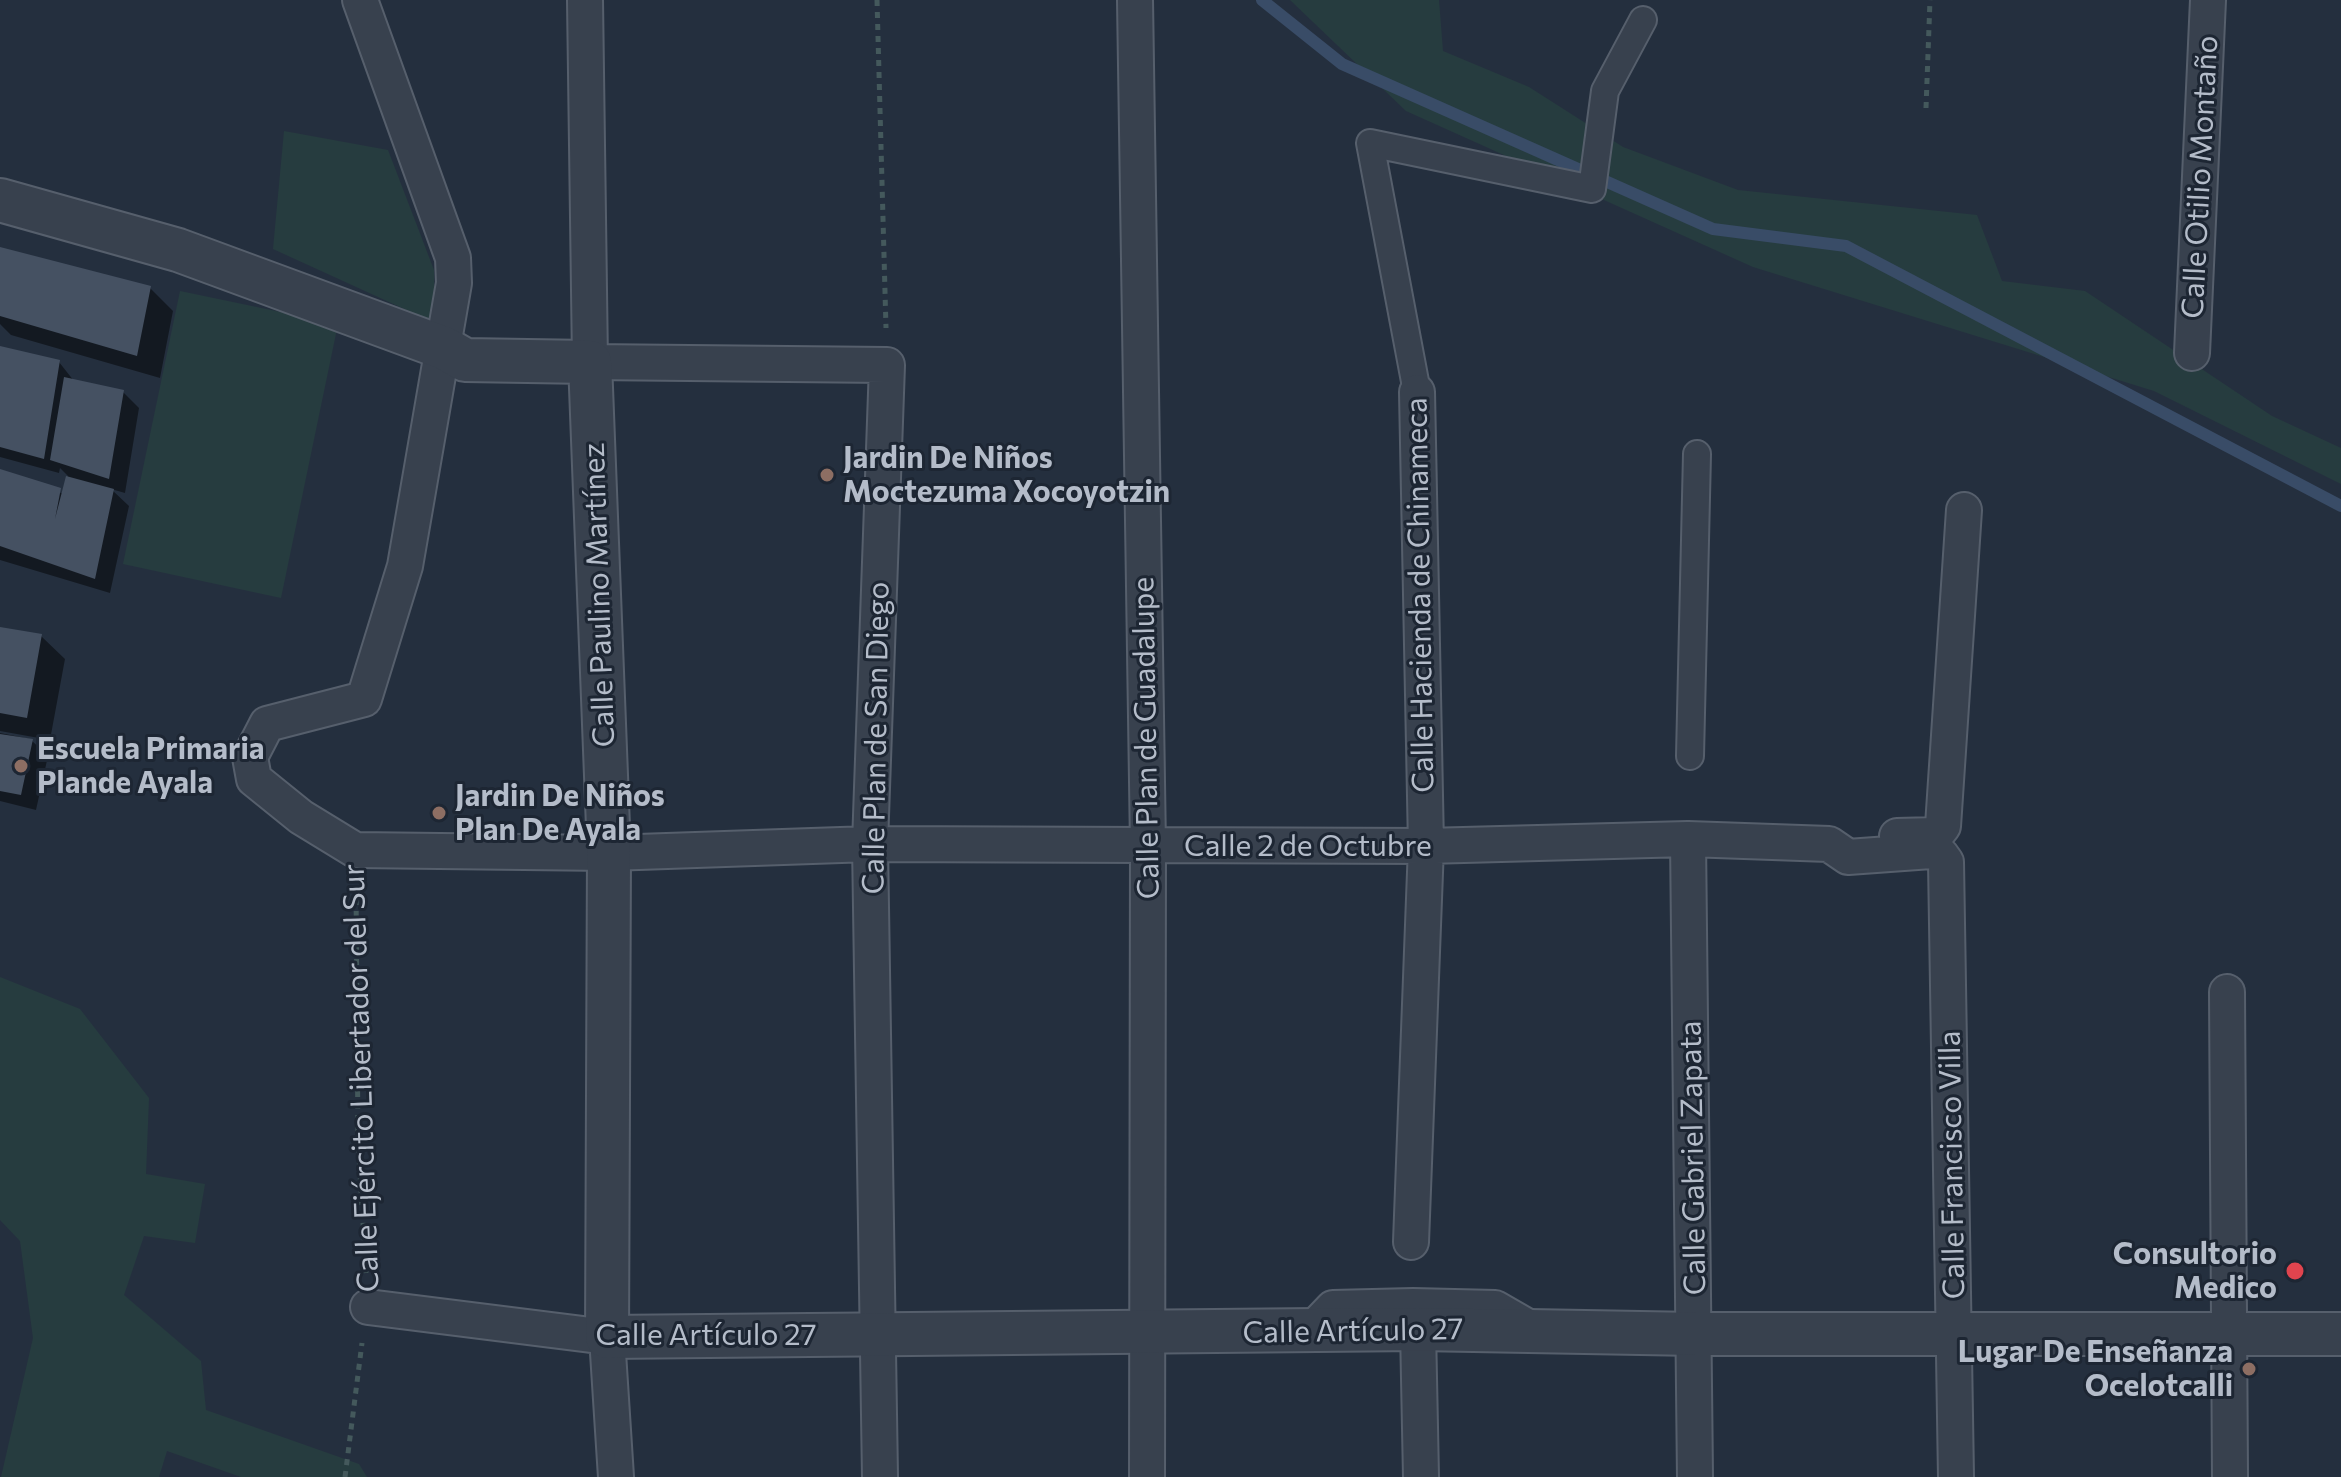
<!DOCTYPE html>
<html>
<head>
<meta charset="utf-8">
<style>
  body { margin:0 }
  canvas { display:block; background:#242f3e }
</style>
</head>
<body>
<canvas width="2341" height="1477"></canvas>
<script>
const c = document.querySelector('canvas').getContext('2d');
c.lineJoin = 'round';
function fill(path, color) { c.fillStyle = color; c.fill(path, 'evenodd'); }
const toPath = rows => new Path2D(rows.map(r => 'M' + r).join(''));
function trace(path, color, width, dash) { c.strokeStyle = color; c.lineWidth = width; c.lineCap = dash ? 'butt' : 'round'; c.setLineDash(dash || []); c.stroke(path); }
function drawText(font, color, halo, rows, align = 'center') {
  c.font = font + ' Commissioner,sans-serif'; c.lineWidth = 6; c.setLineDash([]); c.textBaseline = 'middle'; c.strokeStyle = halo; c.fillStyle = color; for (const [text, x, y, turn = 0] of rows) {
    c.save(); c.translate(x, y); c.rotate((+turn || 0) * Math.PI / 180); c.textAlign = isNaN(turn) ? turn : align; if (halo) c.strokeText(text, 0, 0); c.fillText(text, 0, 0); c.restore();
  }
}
fill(toPath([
  [1290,0,1439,0,1443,51,1529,87,1623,147,1738,190,1977,215,2002,281,2085,291,2272,416,2341,448,2341,484,2154,391,1753,267,1406,111],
  [284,131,388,150,434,270,435,323,273,249],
  [180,291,338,324,281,598,123,564],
  [0,977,80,1009,149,1098,146,1174,205,1184,195,1243,144,1236,124,1295,201,1361,206,1410,359,1464,367,1477,241,1477,167,1451,159,1477,1,1477,33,1338,20,1241,0,1220]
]), '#263c3f');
fill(toPath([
  [0,256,150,288,173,311,160,378,11,335,0,324],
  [0,348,59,362,74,381,123,392,139,408,125,493,111,489,129,506,110,593,0,560,0,471,64,494,68,476,60,468,59,473,0,457],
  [0,629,41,636,65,659,50,740,0,731],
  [0,733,30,739,48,756,36,810,0,801]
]), '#0007');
trace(toPath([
  [1262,0,1342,64,1713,229,1846,246,2341,506]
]), '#394c67', 12);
fill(toPath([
  [0,247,151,286,137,356,0,316],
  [0,346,60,360,44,459,0,447],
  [64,377,124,390,109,479,50,460],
  [0,469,61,488,55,519,66,476,114,489,95,579,0,546],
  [0,627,42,634,27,718,0,713],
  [0,734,33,739,21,795,0,791]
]), '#455162');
const pedestrian = toPath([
  [1417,392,1370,143,1592,189,1605,91,1643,20],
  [1690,756,1697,454]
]);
const minor = toPath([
  [360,0,453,258,454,283,405,566,364,699,267,724,250,757,254,779,301,817,355,850,609,853,870,844,1426,846,1688,839,1829,844,1848,857,1931,851,1941,855,1946,862,1956,1477],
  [585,0,590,362,887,365,870,844,880,1477],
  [1135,0,1148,846,1147,1477],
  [2192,353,2208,0],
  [1897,836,1936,835,1943,826,1964,510],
  [1688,839,1695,1477],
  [2227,992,2230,1477],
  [1411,1242,1426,846,1417,392],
  [368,1307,607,1337,616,1477],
  [1418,1329,1421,1477],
  [1311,1331,1333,1308,1413,1306,1495,1308,1535,1331]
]);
const tertiary = toPath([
  [0,200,178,250,444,348,465,360,590,362,609,853,607,1337,1418,1329,1696,1334,2341,1334]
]);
trace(pedestrian, '#565f6c', 30);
trace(minor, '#565f6c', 38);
trace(tertiary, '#565f6c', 46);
trace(toPath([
  [877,0,886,328],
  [1926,108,1930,0],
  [356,887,358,1139,366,1273],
  [345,1477,362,1343]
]), '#44595c', 5, [6, 6]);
trace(pedestrian, '#38414e', 26);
trace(minor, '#38414e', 34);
trace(tertiary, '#38414e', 42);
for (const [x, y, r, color] of [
  [827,475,8,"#8d6e63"],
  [21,766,8,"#8d6e63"],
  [439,813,8,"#8d6e63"],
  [2295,1271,10,"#e0444e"],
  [2249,1369,8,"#8d6e63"]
]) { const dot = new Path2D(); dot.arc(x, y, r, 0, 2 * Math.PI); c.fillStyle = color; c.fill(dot); trace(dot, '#1d2633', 3); }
drawText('30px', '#b4bcc9', '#1d2633', [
  ["Calle Otilio Montaño",2200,177,-87],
  ["Calle Paulino Martínez",599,595,-92],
  ["Calle Hacienda de Chinameca",1420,595,-91],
  ["Calle Plan de San Diego",876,738,-89],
  ["Calle Plan de Guadalupe",1146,738,-91],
  ["Calle 2 de Octubre",1308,846],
  ["Calle Ejército Libertador del Sur",361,1078,-92],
  ["Calle Gabriel Zapata",1693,1158,-91],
  ["Calle Francisco Villa",1952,1165,-91],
  ["Calle Artículo 27",1353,1331,-1],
  ["Calle Artículo 27",706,1335]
]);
drawText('bold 30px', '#b4bcc9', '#1d2633', [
  ["Jardin De Niños",843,458],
  ["Moctezuma Xocoyotzin",843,492],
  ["Escuela Primaria",37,749],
  ["Plande Ayala",37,783],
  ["Jardin De Niños",455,796],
  ["Plan De Ayala",455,830],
  ["Consultorio",2277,1254,"right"],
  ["Medico",2277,1288,"right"],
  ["Lugar De Enseñanza",2233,1352,"right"],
  ["Ocelotcalli",2233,1386,"right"]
], 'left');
</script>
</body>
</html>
